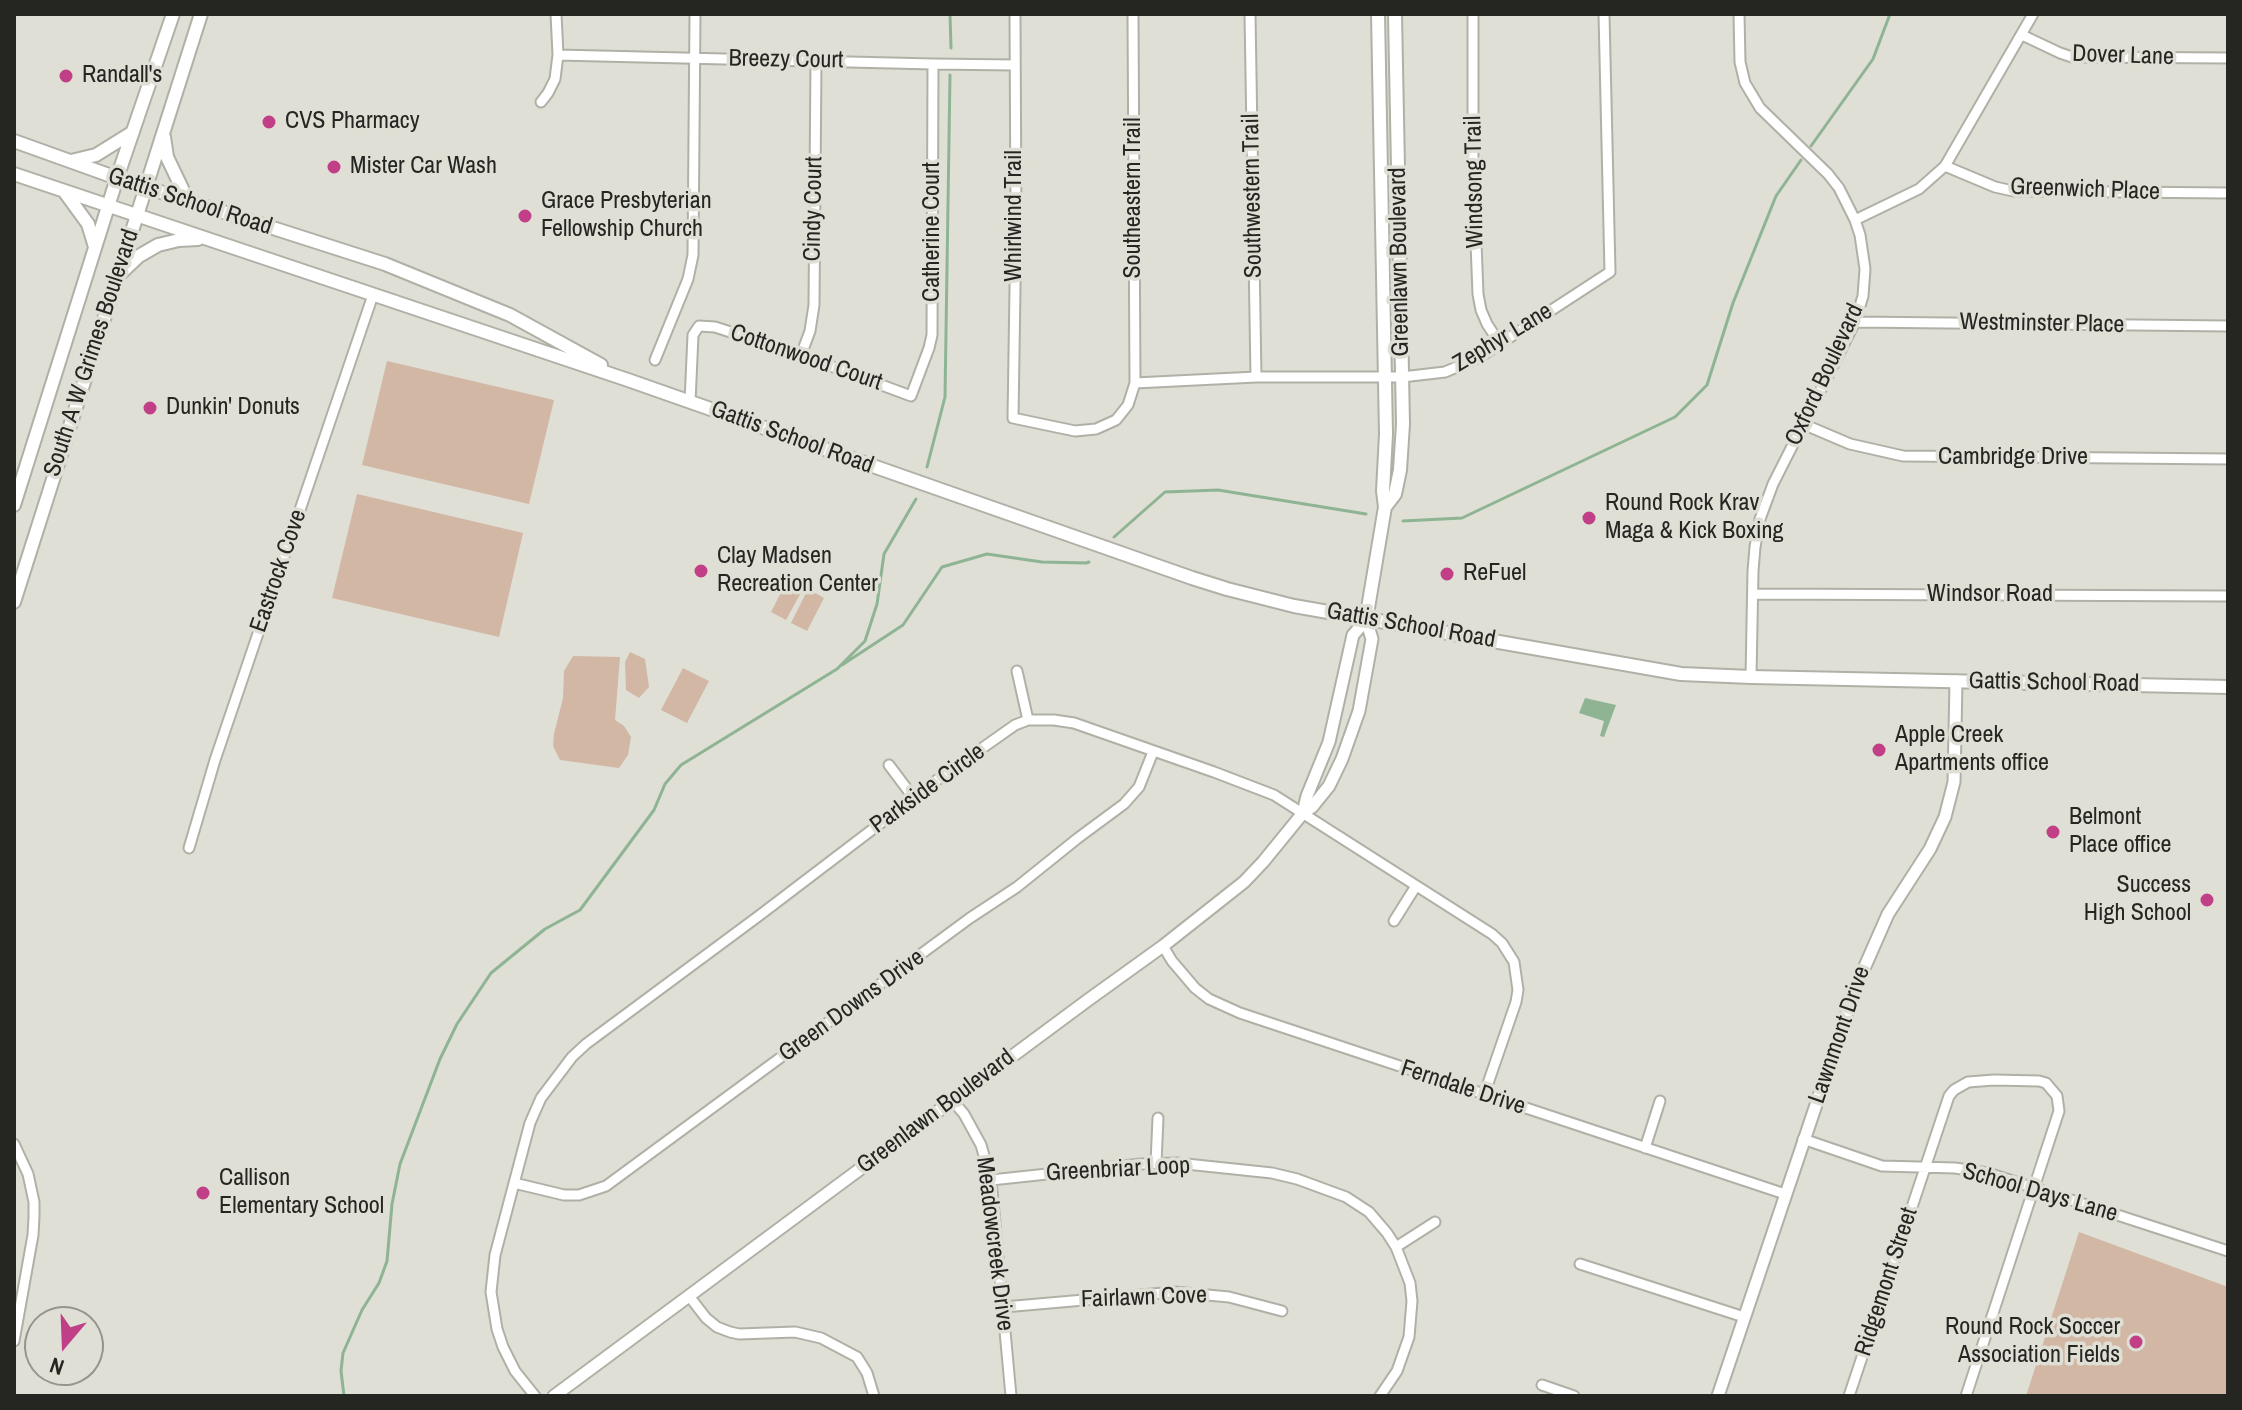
<!DOCTYPE html>
<html>
<head>
<meta charset="utf-8">
<style>
  body { margin:0 }
  #map { position:relative; width:2242px; height:1410px; overflow:hidden; background:#dfdfd5; font-family:"Archivo Narrow",sans-serif }
  canvas { display:block }
  .frame { position:absolute; inset:0; border:16px solid #252521; pointer-events:none }
  .north { position:absolute; left:24px; top:1306px; width:80px; height:80px; box-sizing:border-box; background:#dfdfd5; border:2px solid #95958d; border-radius:50%; rotate:199deg; font-size:22px; font-weight:700; line-height:32px; text-align:center; color:#252521 }
  .north::after { content:''; display:block; margin:auto; width:28px; height:36px; background:#c13f87; clip-path:polygon(50% 0,100% 100%,50% 72%,0 100%) }
</style>
</head>
<body>
<div id="map">
<canvas width="2242" height="1410"></canvas>
<div class="frame"></div>
<div class="north">N</div>
</div>
<script>
const c = document.querySelector('canvas').getContext('2d');
c.lineJoin = 'round';
function fill(path, color) { c.fillStyle = color; c.fill(path, 'evenodd'); }
const toPath = rows => new Path2D(rows.map(r => 'M' + r).join(''));
function trace(path, color, width, dash) { c.strokeStyle = color; c.lineWidth = width; c.lineCap = dash ? 'butt' : 'round'; c.setLineDash(dash || []); c.stroke(path); }
function drawText(font, color, halo, rows, align = 'center') {
  c.font = font + ' "Archivo Narrow",sans-serif'; c.lineWidth = 7; c.setLineDash([]); c.textBaseline = 'middle'; c.strokeStyle = halo; c.fillStyle = color; for (const [text, x, y, turn = 0] of rows) {
    c.save(); c.translate(x, y); c.rotate((+turn || 0) * Math.PI / 180); c.textAlign = isNaN(turn) ? turn : align; if (halo) c.strokeText(text, 0, 0); c.fillText(text, 0, 0); c.restore();
  }
}
fill(toPath([
  [387,361,554,400,529,504,362,465],
  [357,494,523,533,499,637,332,598],
  [788,579,804,587,786,620,771,612],
  [808,589,824,598,807,631,791,623],
  [630,652,645,659,649,687,639,698,626,690,625,662],
  [573,656,620,657,615,720,624,726,631,737,628,755,619,768,560,760,553,746,554,734,563,698,564,671],
  [683,668,709,681,687,723,661,710],
  [2079,1232,2228,1287,2228,1396,2026,1396]
]), '#d1b7a4');
fill(toPath([
  [1585,698,1616,705,1604,737,1600,736,1604,721,1579,713]
]), '#8eb494');
trace(toPath([
  [950,14,951,48],
  [1811,146,1873,59,1890,14],
  [927,467,945,397,950,75],
  [1403,521,1462,518,1675,417,1707,385,1733,303,1776,196,1801,160],
  [1114,537,1165,492,1218,490,1366,514],
  [842,665,903,625,942,567,987,554,1042,562,1086,563,1089,562],
  [344,1396,341,1371,343,1353,362,1310,379,1283,387,1261,392,1204,400,1164,440,1059,457,1024,491,973,545,929,580,910,654,810,665,784,681,765,837,669,865,641,877,604,884,554,916,499]
]), '#8eb494', 3);
const minor = toPath([
  [1015,14,1016,223,1013,418,1075,431,1096,429,1116,420,1128,405,1135,383,1133,14],
  [1250,14,1256,377],
  [1473,14,1473,166,1478,294,1481,310,1487,324,1500,344],
  [1739,14,1740,62,1745,83,1760,108,1828,174,1839,188,1855,220,1860,235,1865,269,1863,296,1855,322,1773,484,1760,519,1755,547,1753,571,1751,677],
  [2022,35,2060,53,2072,57,2228,58],
  [558,55,933,64,1014,65],
  [541,102,548,93,555,79,558,55,556,14],
  [1945,166,1995,187,2013,191,2228,193],
  [1855,220,1919,189,1945,166,2033,14],
  [1855,322,2228,326],
  [801,355,810,331,814,305,816,61],
  [655,360,688,279,693,255,695,14],
  [1135,383,1256,377,1402,377,1445,372,1478,358,1610,272,1604,14],
  [690,402,693,335,699,326,715,327,801,355,911,396,929,348,932,335,933,64],
  [1803,424,1850,444,1903,456,2228,459],
  [1753,594,2228,596],
  [1017,671,1028,720],
  [889,765,913,797],
  [189,848,215,760,373,295],
  [1394,921,1416,886],
  [1163,946,1172,961,1195,988,1209,999,1240,1013,1785,1194],
  [952,1100,964,1114,981,1145,991,1180,1011,1396],
  [1803,1139,1882,1166,1955,1168,1988,1173,2228,1251],
  [14,1144,28,1174,34,1202,34,1217,33,1235,14,1341],
  [1645,1148,1660,1101],
  [1156,1163,1158,1118],
  [991,1180,1141,1164,1177,1163,1272,1173,1297,1179,1346,1197,1369,1212,1387,1233,1396,1247,1410,1283,1412,1301,1409,1337,1397,1371,1380,1396],
  [514,1183,564,1195,579,1195,606,1186,970,918,1017,887,1078,838,1124,804,1139,787,1153,752],
  [1396,1247,1435,1222],
  [1580,1264,1744,1317],
  [689,1296,706,1318,717,1327,730,1332,739,1334,795,1332,821,1338,857,1357,867,1373,874,1396],
  [1004,1307,1175,1292,1229,1297,1282,1311],
  [1542,1385,1574,1396],
  [535,1396,515,1371,503,1347,497,1329,491,1292,495,1255,530,1123,541,1098,572,1057,586,1044,760,915,894,813,913,797,1015,725,1028,720,1054,720,1074,723,1214,772,1274,795,1492,934,1502,943,1514,962,1518,990,1516,1002,1484,1095],
  [1849,1396,1949,1096,1954,1090,1968,1082,1994,1080,2039,1081,2046,1083,2057,1096,2059,1111,1966,1396]
]);
const tertiary = toPath([
  [1303,813,1307,796,1329,742,1353,635,1366,620],
  [554,1396,1088,1000,1163,946,1244,882,1263,862,1303,813,1312,807,1329,786,1342,759,1359,711,1372,639,1366,620],
  [1718,1396,1855,989,1888,914,1930,849,1945,817,1954,782,1956,681]
]);
const secondary = toPath([
  [164,137,167,157,188,201],
  [14,141,117,178,385,264,510,315,601,365],
  [71,161,96,155,133,132],
  [14,174,628,380,1192,578,1227,589,1294,606,1681,674,1751,677,2228,687],
  [64,191,88,224,95,247],
  [119,275,139,256,158,245,179,240,198,239],
  [14,505,117,178,173,14],
  [1385,507,1395,494,1400,470,1403,424,1395,14],
  [14,602,201,14],
  [1366,620,1385,507,1383,491,1386,434,1378,14]
]);
trace(minor, '#b1b0a7', 13);
trace(tertiary, '#b1b0a7', 15);
trace(secondary, '#b1b0a7', 16);
trace(minor, '#fff', 9);
trace(tertiary, '#fff', 11);
trace(secondary, '#fff', 12);
for (const [x, y, r, color] of [
  [66,76,8,"#c13f87"],
  [269,122,8,"#c13f87"],
  [334,167,8,"#c13f87"],
  [525,216,8,"#c13f87"],
  [150,408,8,"#c13f87"],
  [1589,518,8,"#c13f87"],
  [701,571,8,"#c13f87"],
  [1447,574,8,"#c13f87"],
  [1879,750,8,"#c13f87"],
  [2053,832,8,"#c13f87"],
  [2207,900,8,"#c13f87"],
  [203,1193,8,"#c13f87"],
  [2136,1342,8,"#c13f87"]
]) { const dot = new Path2D(); dot.arc(x, y, r, 0, 2 * Math.PI); c.fillStyle = color; c.fill(dot); trace(dot, '#dfdfd5', 3); }
drawText('24px', '#252521', '#dfdfd5', [
  ["Dover Lane",2123,56,2],
  ["Breezy Court",786,60,1],
  ["Windsong Trail",1475,182,-91],
  ["Greenwich Place",2085,190,2],
  ["Southwestern Trail",1253,196,-91],
  ["Southeastern Trail",1134,198,-90],
  ["Gattis School Road",190,202,18],
  ["Cindy Court",814,209,-89],
  ["Whirlwind Trail",1015,216,-90],
  ["Catherine Court",933,232,-90],
  ["Greenlawn Boulevard",1400,262,-91],
  ["Westminster Place",2042,324,1],
  ["Zephyr Lane",1503,338,-31],
  ["South A W Grimes Boulevard",92,353,-72],
  ["Cottonwood Court",806,358,19],
  ["Oxford Boulevard",1825,375,-65],
  ["Gattis School Road",792,438,20],
  ["Cambridge Drive",2013,458],
  ["Eastrock Cove",279,571,-71],
  ["Windsor Road",1990,595],
  ["Gattis School Road",1411,626,10],
  ["Gattis School Road",2054,683,1],
  ["Parkside Circle",928,789,-36],
  ["Green Downs Drive",852,1006,-36],
  ["Lawnmont Drive",1840,1035,-71],
  ["Ferndale Drive",1463,1088,18],
  ["Greenlawn Boulevard",936,1112,-37],
  ["Greenbriar Loop",1118,1170,-3],
  ["School Days Lane",2040,1193,16],
  ["Meadowcreek Drive",994,1244,83],
  ["Ridgemont Street",1887,1282,-72],
  ["Fairlawn Cove",1144,1298,-2]
]);
drawText('24px', '#252521', '#dfdfd5', [
  ["Randall's",82,76],
  ["CVS Pharmacy",285,122],
  ["Mister Car Wash",350,167],
  ["Grace Presbyterian",541,202],
  ["Fellowship Church",541,230],
  ["Dunkin' Donuts",166,408],
  ["Round Rock Krav",1605,504],
  ["Maga & Kick Boxing",1605,532],
  ["Clay Madsen",717,557],
  ["Recreation Center",717,585],
  ["ReFuel",1463,574],
  ["Apple Creek",1895,736],
  ["Apartments office",1895,764],
  ["Belmont",2069,818],
  ["Place office",2069,846],
  ["Success",2191,886,"right"],
  ["High School",2191,914,"right"],
  ["Callison",219,1179],
  ["Elementary School",219,1207],
  ["Round Rock Soccer",2120,1328,"right"],
  ["Association Fields",2120,1356,"right"]
], 'left');
</script>
</body>
</html>
